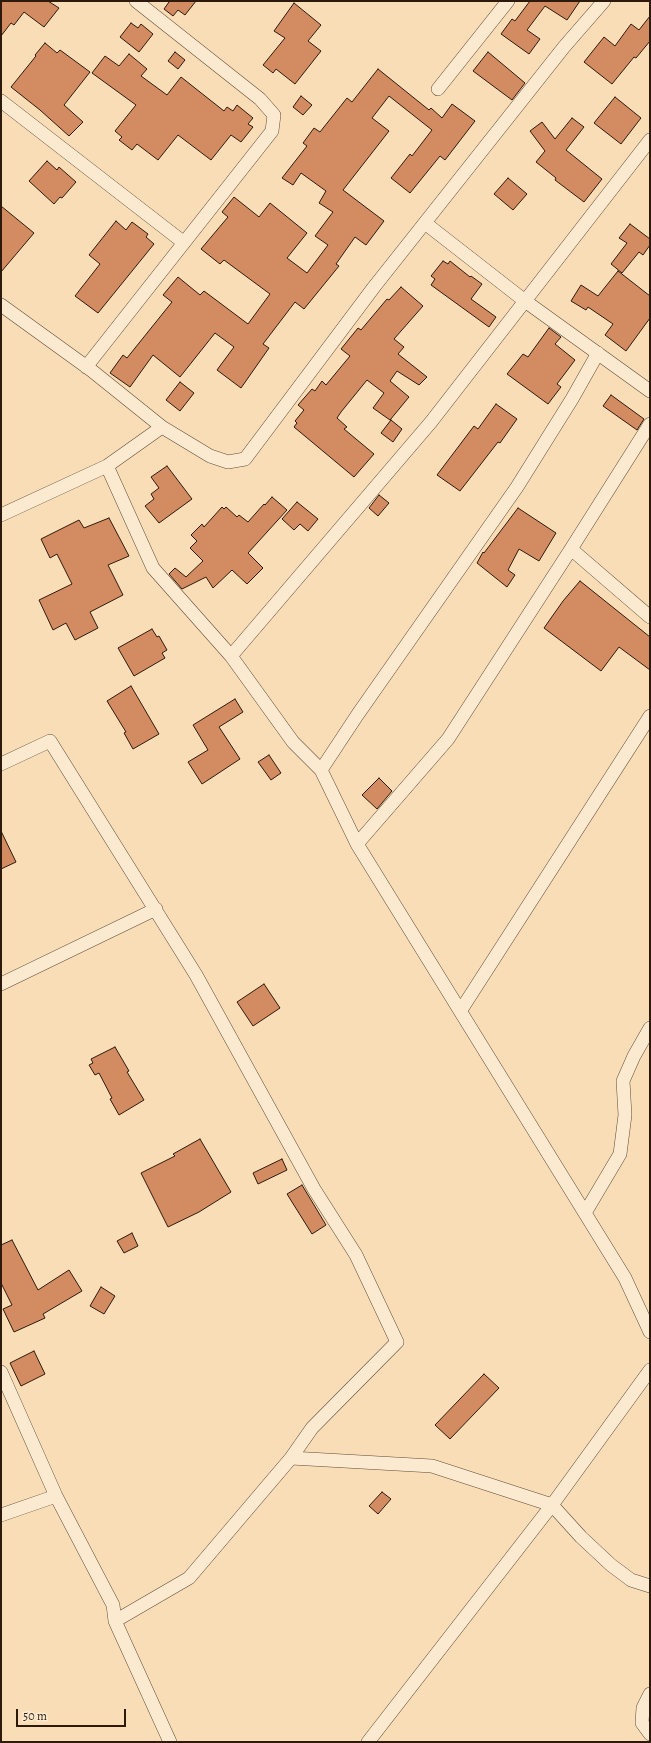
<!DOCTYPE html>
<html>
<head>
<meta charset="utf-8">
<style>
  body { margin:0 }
  #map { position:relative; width:651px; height:1743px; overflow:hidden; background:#f9ddb6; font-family:Alegreya,serif }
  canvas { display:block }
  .frame { position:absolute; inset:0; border:2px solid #2e1a0c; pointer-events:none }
  .scale { position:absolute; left:16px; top:1709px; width:110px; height:18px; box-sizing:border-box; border:2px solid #2e1a0c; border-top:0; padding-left:5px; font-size:12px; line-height:14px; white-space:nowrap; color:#2e1a0c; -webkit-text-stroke:3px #fbe9d0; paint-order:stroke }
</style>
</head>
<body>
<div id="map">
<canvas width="651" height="1743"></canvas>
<div class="frame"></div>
<div class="scale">50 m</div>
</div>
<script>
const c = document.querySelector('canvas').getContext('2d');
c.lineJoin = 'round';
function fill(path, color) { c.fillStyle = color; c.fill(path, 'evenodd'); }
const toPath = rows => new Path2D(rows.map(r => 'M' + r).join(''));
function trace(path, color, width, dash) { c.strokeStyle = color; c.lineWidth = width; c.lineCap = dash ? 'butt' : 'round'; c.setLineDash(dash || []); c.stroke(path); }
const building = toPath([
  [1,1,48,1,59,8,44,27,24,12,14,25,11,23,1,36,1,1],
  [167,1,196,1,185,15,178,10,173,16,164,9,169,2,167,1],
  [530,1,580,1,567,20,545,6,527,30,540,39,529,54,501,34,512,19,515,21,530,1],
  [294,3,321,25,308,41,321,51,295,84,276,69,273,73,263,65,285,38,274,31,294,3],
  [650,16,650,41,636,58,634,57,612,84,584,62,604,37,615,46,631,24,639,30,650,16],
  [131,23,138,28,141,24,153,34,139,52,120,37,131,23],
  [45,43,57,53,60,50,90,72,64,105,83,122,69,136,40,110,11,87,36,56,35,55,45,43],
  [175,52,185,60,178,69,168,61,175,52],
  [488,52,525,83,512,100,473,71,488,52],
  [129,54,147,69,141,76,167,95,181,77,224,111,227,107,233,111,237,105,253,118,248,124,253,127,241,142,231,135,211,160,178,135,158,160,137,144,132,150,119,140,122,137,115,131,136,105,92,73,105,56,119,66,129,54],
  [378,69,429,110,431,108,442,118,452,104,475,121,445,160,440,156,410,193,391,178,410,154,412,156,432,130,389,96,372,118,389,131,343,190,384,221,366,245,355,237,336,264,339,266,304,309,295,302,263,344,269,348,241,388,217,370,234,347,215,333,180,377,153,355,130,387,110,373,123,355,127,358,172,302,163,295,178,277,200,295,204,291,248,324,270,294,224,260,220,264,201,249,228,217,222,212,234,197,259,217,270,203,307,233,287,258,307,273,328,245,315,236,333,212,319,203,326,191,301,173,293,185,282,178,307,146,303,143,314,128,320,132,347,98,352,102,378,69],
  [301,96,312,105,303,115,293,107,301,96],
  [615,97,641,118,621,144,594,123,615,97],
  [572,118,584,127,566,150,602,179,584,202,555,180,556,178,536,162,545,151,530,131,542,122,555,139,572,118],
  [47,161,57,170,59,167,76,182,62,198,60,197,54,204,29,181,47,161],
  [508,178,527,194,513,210,494,194,508,178],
  [1,206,34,233,1,272,1,206],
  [116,221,126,230,132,222,148,234,146,237,154,244,98,313,75,296,100,264,89,255,116,221],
  [630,224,650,239,650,245,643,255,639,252,622,273,611,264,627,243,619,238,630,224],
  [443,261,448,264,450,261,470,277,471,276,482,284,471,299,496,317,489,327,431,285,435,279,431,276,443,261],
  [618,271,650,296,650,318,626,351,605,335,613,324,588,307,586,310,571,301,581,285,598,296,618,271],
  [401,287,423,306,394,339,404,347,398,354,427,377,419,385,397,371,390,381,409,397,390,420,373,408,384,393,367,380,341,412,337,418,347,427,344,429,374,454,354,477,294,427,297,423,295,421,304,410,298,405,312,389,315,391,322,381,326,385,350,356,341,349,358,328,361,330,387,299,389,300,401,287],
  [549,328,561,337,555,344,575,360,557,384,561,387,548,404,507,374,523,354,528,357,549,328],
  [180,382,194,393,180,411,166,400,180,382],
  [611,395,644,419,637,430,603,406,611,395],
  [496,404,517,419,500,443,498,442,460,491,437,475,474,426,478,429,496,404],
  [391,420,402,429,393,442,381,433,391,420],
  [167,466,192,499,159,523,145,506,154,499,151,494,159,488,151,477,167,466],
  [379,495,389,503,378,516,369,508,379,495],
  [272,497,287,510,248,553,263,568,247,584,232,570,213,588,206,577,182,589,169,574,175,568,186,577,203,561,190,548,197,541,191,535,202,524,204,527,222,507,224,509,226,507,237,517,239,515,248,522,264,504,265,505,272,497],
  [297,502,318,519,308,531,300,524,294,530,282,519,297,502],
  [518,508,556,533,539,561,519,549,508,570,515,575,507,587,477,563,483,552,484,553,518,508],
  [109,518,129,556,108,565,123,595,90,612,98,628,75,640,66,623,53,630,39,600,72,584,57,554,50,558,41,539,79,520,84,528,109,518],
  [580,581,650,637,650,670,619,647,601,671,544,628,563,601,580,581],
  [152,629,157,637,159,636,167,650,162,653,165,658,134,676,118,648,152,629],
  [131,686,159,734,133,749,124,733,126,732,107,701,131,686],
  [235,699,243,712,219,727,240,759,202,784,188,762,208,750,193,725,235,699],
  [269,755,281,773,271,780,258,762,269,755],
  [379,778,392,791,377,809,362,795,379,778],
  [1,831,16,862,1,869,1,831],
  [264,984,280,1008,253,1026,237,1002,264,984],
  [115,1047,129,1071,127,1072,144,1100,119,1115,110,1099,112,1098,99,1073,95,1075,89,1065,93,1063,91,1059,115,1047],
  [200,1139,231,1192,199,1212,168,1227,141,1173,175,1156,173,1154,200,1139],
  [282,1159,287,1170,258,1184,253,1173,282,1159],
  [302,1185,326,1225,312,1234,287,1194,302,1185],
  [132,1233,138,1246,124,1253,117,1241,132,1233],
  [12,1240,38,1290,69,1270,82,1291,43,1314,45,1318,14,1332,3,1309,12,1305,1,1283,1,1245,12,1240],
  [101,1287,115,1296,104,1314,90,1306,101,1287],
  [34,1351,45,1374,21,1386,10,1363,34,1351],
  [484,1374,499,1388,450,1439,435,1425,484,1374],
  [382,1492,391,1499,378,1514,369,1506,382,1492]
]);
fill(building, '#d38b62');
trace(building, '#2e1a0c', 1);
const minor = toPath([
  [438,89,508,1],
  [1,101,183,242],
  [425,223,525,301,650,391],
  [1,305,91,370,162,427,210,456,228,462,245,459,374,287,564,47,604,1],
  [86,367,272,131,274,115,260,99,136,1],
  [107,466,153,568,231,656,293,742,321,770,357,844,625,1278,650,1332],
  [1,515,107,466,162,427],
  [571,549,650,617],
  [231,656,431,422,650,140],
  [1,764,50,741,196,975,314,1189,356,1255,397,1342,312,1428,291,1458],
  [321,770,358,714,517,487,572,399,598,353],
  [357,844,448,739,571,549,650,424],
  [1,984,156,909],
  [461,1010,650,716],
  [585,1213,620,1154,625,1115,623,1081,634,1056,650,1028],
  [650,1370,552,1505,581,1537,611,1565,631,1580,650,1586],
  [1,1372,56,1496,113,1605,115,1621,170,1742],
  [1,1515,56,1496],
  [115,1621,189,1578,291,1458,432,1466,552,1505,368,1742],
  [650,1694,643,1708,642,1723,650,1734]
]);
trace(minor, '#614b36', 14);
trace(minor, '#fbe9d0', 13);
</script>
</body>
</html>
